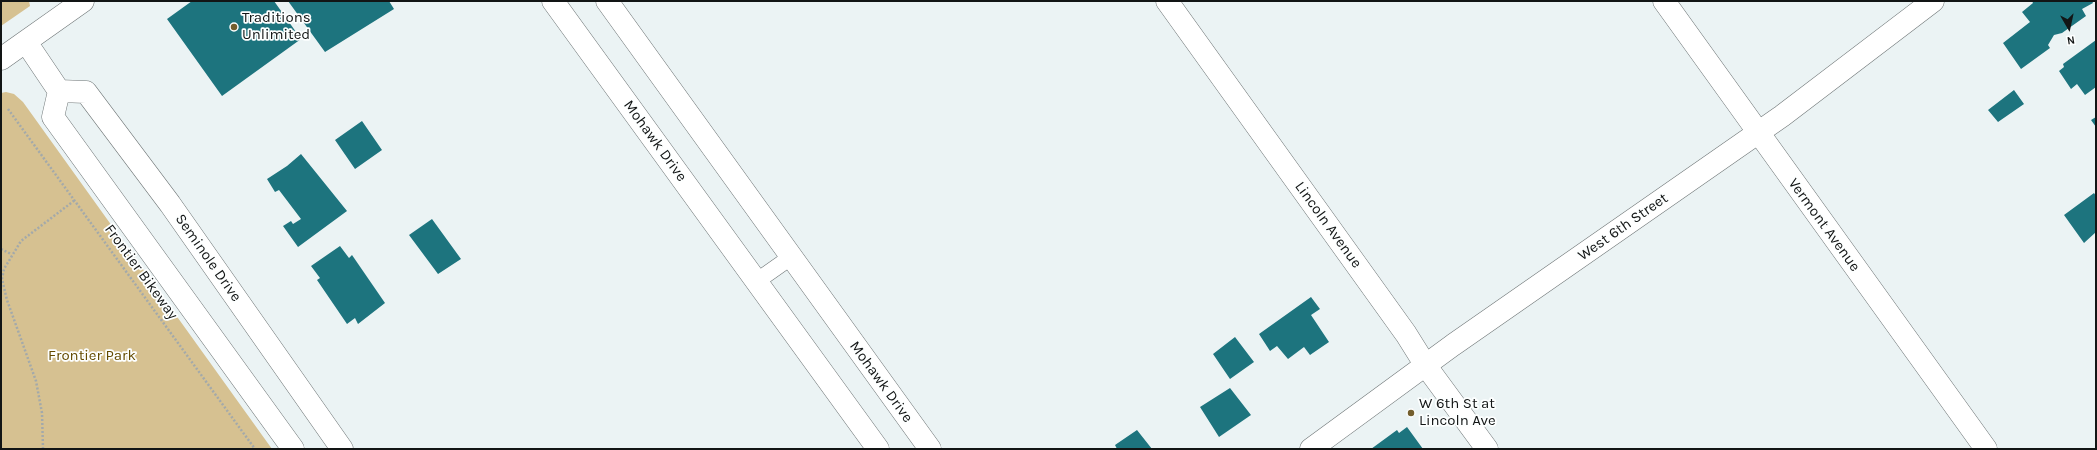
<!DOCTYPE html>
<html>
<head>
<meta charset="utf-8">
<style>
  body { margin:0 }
  #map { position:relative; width:2097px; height:450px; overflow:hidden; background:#ebf3f4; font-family:Karla,sans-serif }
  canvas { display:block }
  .frame { position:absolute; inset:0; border:2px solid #121515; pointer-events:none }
  .north { position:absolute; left:2049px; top:8px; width:40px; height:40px; -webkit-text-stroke:3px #fdffff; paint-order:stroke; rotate:171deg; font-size:11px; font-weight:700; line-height:16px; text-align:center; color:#121515 }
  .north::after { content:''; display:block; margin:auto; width:14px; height:18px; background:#121515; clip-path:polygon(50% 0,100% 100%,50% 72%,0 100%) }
</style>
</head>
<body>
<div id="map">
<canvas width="2097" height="450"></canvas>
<div class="frame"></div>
<div class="north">N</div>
</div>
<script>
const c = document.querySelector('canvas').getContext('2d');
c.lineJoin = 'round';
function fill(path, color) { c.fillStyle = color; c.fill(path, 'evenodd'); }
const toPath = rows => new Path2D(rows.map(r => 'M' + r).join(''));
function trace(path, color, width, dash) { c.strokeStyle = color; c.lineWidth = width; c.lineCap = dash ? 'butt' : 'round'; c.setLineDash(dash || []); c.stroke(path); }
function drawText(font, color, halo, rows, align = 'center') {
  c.font = font + ' Karla,sans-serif'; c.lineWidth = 3.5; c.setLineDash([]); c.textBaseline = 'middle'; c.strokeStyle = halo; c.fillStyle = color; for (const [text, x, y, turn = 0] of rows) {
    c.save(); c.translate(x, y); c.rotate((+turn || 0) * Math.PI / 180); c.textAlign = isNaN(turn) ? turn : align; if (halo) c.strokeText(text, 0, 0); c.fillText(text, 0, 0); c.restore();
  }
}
fill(toPath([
  [1,1,29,1,30,6,1,26],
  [6,92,14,94,23,102,272,449,1,449,1,93]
]), '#d6c191');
fill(toPath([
  [192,1,274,1,301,39,222,96,167,19],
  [288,1,389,1,394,9,325,52],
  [2032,1,2092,1,2093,3,2082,9,2086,16,2062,33,2054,35,2048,45,2050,48,2021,69,2003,43,2030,22,2022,12,2033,3],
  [2096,40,2096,87,2085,95,2077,84,2071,89,2059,71,2064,67,2063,64],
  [2014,90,2024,104,1998,122,1988,110],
  [2096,117,2096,127,2091,120],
  [362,121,382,150,355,169,335,140],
  [301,154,347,211,298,247,283,226,291,221,293,224,301,219,279,190,275,192,267,179,287,166],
  [2094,193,2096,196,2096,232,2084,243,2064,215],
  [432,219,461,259,438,274,409,235],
  [340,246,349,258,352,255,385,303,358,324,355,318,347,324,317,280,320,278,311,266],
  [1311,297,1320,309,1311,315,1329,342,1310,355,1304,347,1288,359,1277,346,1270,351,1259,334],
  [1235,337,1254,362,1230,379,1213,354],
  [1230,388,1251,415,1219,437,1200,407],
  [1407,427,1423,449,1371,449,1397,430,1399,433],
  [1137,430,1152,449,1117,449,1115,445]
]), '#1d747e');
const service = toPath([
  [757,281,791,257]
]);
const minor = toPath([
  [553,1,878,449],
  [607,1,930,449],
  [1167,1,1406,334,1426,366,1487,449],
  [1664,1,1986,449]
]);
const tertiary = toPath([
  [1311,449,1453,345,1782,116,1933,1]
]);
const secondary = toPath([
  [26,42,59,91,53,117,293,449],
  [1,59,83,1],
  [59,91,86,92,170,204,342,449]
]);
trace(service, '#6e7576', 17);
trace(minor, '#6e7576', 23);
trace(tertiary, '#6e7576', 23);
trace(secondary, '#6e7576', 23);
trace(toPath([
  [8,109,255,449],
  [1,249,11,254],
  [43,449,42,413,36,381,7,300,2,279,4,269,21,241,75,200]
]), '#a3a9aa', 2.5, [2, 2]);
trace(service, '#fff', 16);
trace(minor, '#fff', 22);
trace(tertiary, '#fff', 22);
trace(secondary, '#fff', 22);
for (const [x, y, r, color] of [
  [234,27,4,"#735e2d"],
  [1411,413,4,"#735e2d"]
]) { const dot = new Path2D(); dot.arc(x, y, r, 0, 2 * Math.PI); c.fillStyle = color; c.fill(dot); trace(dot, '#fdffff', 1.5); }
drawText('15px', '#121515', '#fdffff', [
  ["Traditions",242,18],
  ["Unlimited",242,35],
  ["W 6th St at",1419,404],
  ["Lincoln Ave",1419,421]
], 'left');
drawText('15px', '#121515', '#fdffff', [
  ["Mohawk Drive",655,141,54],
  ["Lincoln Avenue",1328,225,54],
  ["Vermont Avenue",1824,225,54],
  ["West 6th Street",1623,227,-35],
  ["Seminole Drive",208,258,55],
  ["Frontier Bikeway",141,272,54],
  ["Mohawk Drive",881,382,54]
]);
drawText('15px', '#644b00', '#fdffff', [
  ["Frontier Park",92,356]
]);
</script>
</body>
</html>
